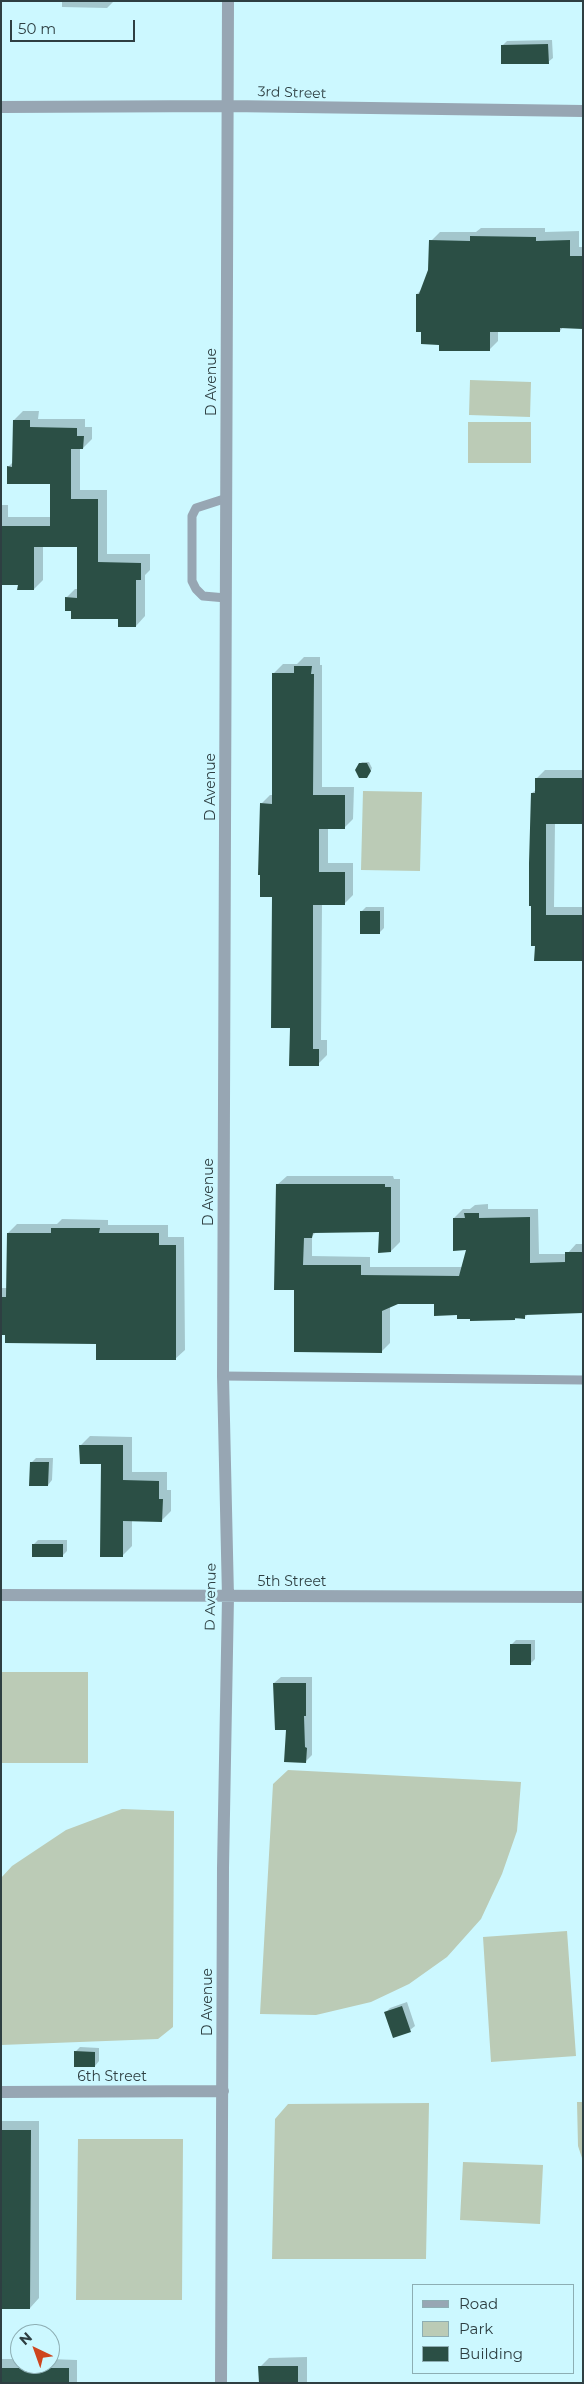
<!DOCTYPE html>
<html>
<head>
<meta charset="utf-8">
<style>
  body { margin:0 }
  #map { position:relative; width:584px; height:2384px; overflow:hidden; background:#ccf8ff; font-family:Montserrat,sans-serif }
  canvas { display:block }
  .frame { position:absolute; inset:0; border:2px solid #2e3f42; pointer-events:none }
  .legend { position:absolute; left:412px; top:2284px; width:162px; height:90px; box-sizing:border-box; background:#ccf8ff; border:1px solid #8daeb3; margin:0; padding:6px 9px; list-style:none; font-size:15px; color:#2e3f42 }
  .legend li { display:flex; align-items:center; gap:10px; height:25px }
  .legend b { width:25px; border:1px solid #8daeb3 }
  .north { position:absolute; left:10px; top:2324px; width:50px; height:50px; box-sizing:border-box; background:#ccf8ff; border:1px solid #8daeb3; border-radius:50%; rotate:318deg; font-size:14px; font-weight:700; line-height:20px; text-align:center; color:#2e3f42 }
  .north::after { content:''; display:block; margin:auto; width:18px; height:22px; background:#ce451e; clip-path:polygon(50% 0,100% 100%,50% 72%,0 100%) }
  .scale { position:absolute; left:10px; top:20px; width:125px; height:22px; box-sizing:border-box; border:2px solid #2e3f42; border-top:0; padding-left:6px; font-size:15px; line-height:18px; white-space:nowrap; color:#2e3f42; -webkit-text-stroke:4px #ccf8ff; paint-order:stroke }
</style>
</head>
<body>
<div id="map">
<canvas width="584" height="2384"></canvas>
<div class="frame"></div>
<ul class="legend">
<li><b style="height:6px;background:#97a6b3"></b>Road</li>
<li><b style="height:14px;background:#bbcbb6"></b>Park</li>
<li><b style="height:14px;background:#2b4f45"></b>Building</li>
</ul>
<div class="north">N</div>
<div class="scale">50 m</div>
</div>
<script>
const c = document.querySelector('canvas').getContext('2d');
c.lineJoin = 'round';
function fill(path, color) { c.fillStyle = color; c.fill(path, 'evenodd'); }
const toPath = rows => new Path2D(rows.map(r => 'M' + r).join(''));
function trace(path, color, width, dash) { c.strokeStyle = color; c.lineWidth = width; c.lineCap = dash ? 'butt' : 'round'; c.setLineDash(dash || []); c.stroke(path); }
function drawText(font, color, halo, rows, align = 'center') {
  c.font = font + ' Montserrat,sans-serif'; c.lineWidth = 5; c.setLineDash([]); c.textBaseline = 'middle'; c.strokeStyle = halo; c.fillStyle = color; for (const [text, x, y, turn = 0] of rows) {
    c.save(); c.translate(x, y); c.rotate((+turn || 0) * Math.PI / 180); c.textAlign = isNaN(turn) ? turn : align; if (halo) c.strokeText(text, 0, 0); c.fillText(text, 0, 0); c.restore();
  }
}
fill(toPath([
  [470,380,531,382,530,417,469,415],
  [468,422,531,422,531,463,468,463],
  [363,791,422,792,420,871,361,870],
  [1,1672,88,1672,88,1763,1,1763],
  [288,1770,521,1782,517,1831,502,1874,481,1919,447,1957,409,1984,371,2002,316,2015,260,2014,273,1784],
  [122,1809,174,1811,173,2027,158,2039,1,2045,1,1878,12,1866,66,1830],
  [567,1931,576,2056,491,2062,483,1937],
  [577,2102,583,2102,583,2161,578,2146],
  [429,2103,426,2259,272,2259,275,2119,288,2104],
  [78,2139,183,2139,182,2300,76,2300],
  [463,2162,543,2165,540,2224,460,2220]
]), '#bbcbb6');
fill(toPath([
  [62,1,130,1,113,2,107,8,62,7],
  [552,40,553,58,548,62,503,45,507,41],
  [481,228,545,228,545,232,579,231,579,247,583,247,583,327,563,327,560,331,498,331,498,341,489,350,440,343,422,331,417,294,423,288,430,271,431,241,440,232,476,232],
  [23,411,39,411,38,419,85,419,85,427,92,427,92,439,83,448,80,448,80,490,107,490,107,554,150,554,150,570,145,575,145,616,136,626,119,618,72,610,66,598,75,589,78,589,78,546,43,546,43,580,34,589,19,584,1,584,1,505,8,505,8,517,51,517,51,483,8,467,14,461,14,420],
  [304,657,320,657,320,665,322,665,322,787,354,787,353,819,344,828,328,828,328,863,353,863,353,895,344,904,322,904,321,1040,327,1040,327,1055,318,1064,291,1026,261,804,270,795,273,795,274,673,283,664,297,664],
  [362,762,369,762,372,768,369,775,360,764],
  [545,770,583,770,583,823,555,823,554,907,583,907,583,960,536,960,532,793,536,790,536,779],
  [366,907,384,907,384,928,379,933,362,911],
  [287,1176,393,1176,394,1179,400,1179,400,1242,391,1251,380,1231,317,1231,312,1236,312,1256,370,1257,370,1267,463,1267,468,1249,454,1218,463,1209,470,1209,475,1205,488,1204,488,1209,538,1209,539,1254,567,1254,576,1244,583,1244,583,1312,528,1314,525,1317,515,1319,459,1314,435,1303,398,1303,390,1306,390,1343,381,1352,296,1289,277,1185],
  [62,1219,108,1220,108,1225,168,1225,168,1237,184,1237,185,1350,175,1359,97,1342,1,1334,1,1288,7,1288,8,1233,17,1224,57,1224],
  [90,1436,132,1437,132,1472,167,1472,167,1490,171,1490,171,1511,162,1520,132,1520,132,1546,123,1555,102,1462,81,1445],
  [36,1458,53,1458,52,1480,48,1485,31,1463],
  [38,1540,67,1540,67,1551,62,1556,33,1545],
  [516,1640,535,1640,535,1659,531,1663,511,1645],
  [281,1677,312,1677,312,1755,305,1762,274,1683],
  [407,2002,415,2026,410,2030,385,2013,390,2008],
  [80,2047,99,2048,99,2061,95,2066,75,2052],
  [1,2121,39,2121,39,2298,30,2308,1,2307],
  [307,2357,307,2383,260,2383,260,2367,269,2358],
  [1,2359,20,2359,20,2364,50,2364,50,2359,77,2360,77,2383,1,2383]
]), '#0003');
fill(toPath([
  [548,44,549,64,501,64,501,45],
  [470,236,536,237,536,241,570,240,570,256,583,256,583,329,560,328,560,332,490,332,490,351,439,351,439,345,421,344,421,332,416,332,416,294,419,294,428,270,429,240,470,241],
  [13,420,30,420,30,427,77,428,77,436,84,436,83,449,71,449,71,499,98,499,98,562,141,563,141,580,136,580,136,627,118,627,118,619,71,619,71,611,65,611,65,597,77,598,77,547,34,547,34,590,17,590,18,585,1,585,1,526,50,526,50,484,7,484,7,466,12,467],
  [294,666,312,666,311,674,314,674,313,795,345,795,345,829,319,829,319,872,345,872,345,905,313,905,313,1049,319,1049,319,1066,289,1066,290,1028,271,1028,272,897,260,897,260,875,258,875,260,803,272,804,272,673,294,673],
  [359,763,367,763,371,771,367,778,359,778,355,770],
  [535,778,583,778,583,824,546,824,546,915,583,915,583,961,534,961,535,946,531,946,531,906,529,906,529,863,531,793,535,793],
  [360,911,380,911,380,934,360,934],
  [276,1184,385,1184,385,1187,391,1187,391,1252,378,1253,379,1232,313,1233,312,1238,304,1238,303,1265,361,1265,361,1275,459,1276,466,1250,453,1251,453,1218,465,1218,464,1213,479,1213,479,1218,530,1217,530,1263,565,1262,565,1252,583,1252,583,1313,525,1315,525,1319,515,1318,515,1320,470,1321,470,1319,457,1319,457,1315,434,1316,434,1304,398,1304,382,1311,382,1353,294,1352,294,1290,274,1290],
  [51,1228,100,1228,99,1233,159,1233,159,1245,176,1245,176,1360,96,1360,96,1344,5,1343,5,1335,1,1335,1,1297,6,1297,7,1233,51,1233],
  [79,1445,123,1445,123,1480,159,1481,159,1499,163,1499,162,1522,123,1521,123,1557,100,1557,101,1464,80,1464],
  [30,1462,49,1462,48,1486,29,1486],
  [32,1544,63,1544,63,1557,32,1557],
  [510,1644,531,1644,531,1665,510,1665],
  [273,1683,306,1683,306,1716,304,1716,305,1747,307,1748,306,1763,284,1762,286,1730,275,1730],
  [402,2006,411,2032,393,2038,384,2012],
  [74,2051,95,2052,95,2067,74,2067],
  [1,2130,31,2130,30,2309,1,2309],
  [258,2366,298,2366,298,2383,259,2383],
  [1,2368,69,2368,69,2383,1,2383]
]), '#2b4f45');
trace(toPath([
  [226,598,203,596,196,589,192,581,192,516,196,508,227,498],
  [223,1376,583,1380]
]), '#97a6b3', 9);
trace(toPath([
  [1,107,229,106,583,111],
  [1,1595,583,1597],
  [1,2092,223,2091],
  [221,2383,223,1868,228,1597,223,1376,228,1]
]), '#97a6b3', 12);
drawText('14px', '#2e3f42', '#ccf8ff', [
  ["3rd Street",292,93,2],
  ["D Avenue",212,382,-90],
  ["D Avenue",211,787,-90],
  ["D Avenue",209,1192,-90],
  ["5th Street",292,1582],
  ["D Avenue",211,1597,-89],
  ["D Avenue",208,2002,-90],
  ["6th Street",112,2077]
]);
</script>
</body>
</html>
